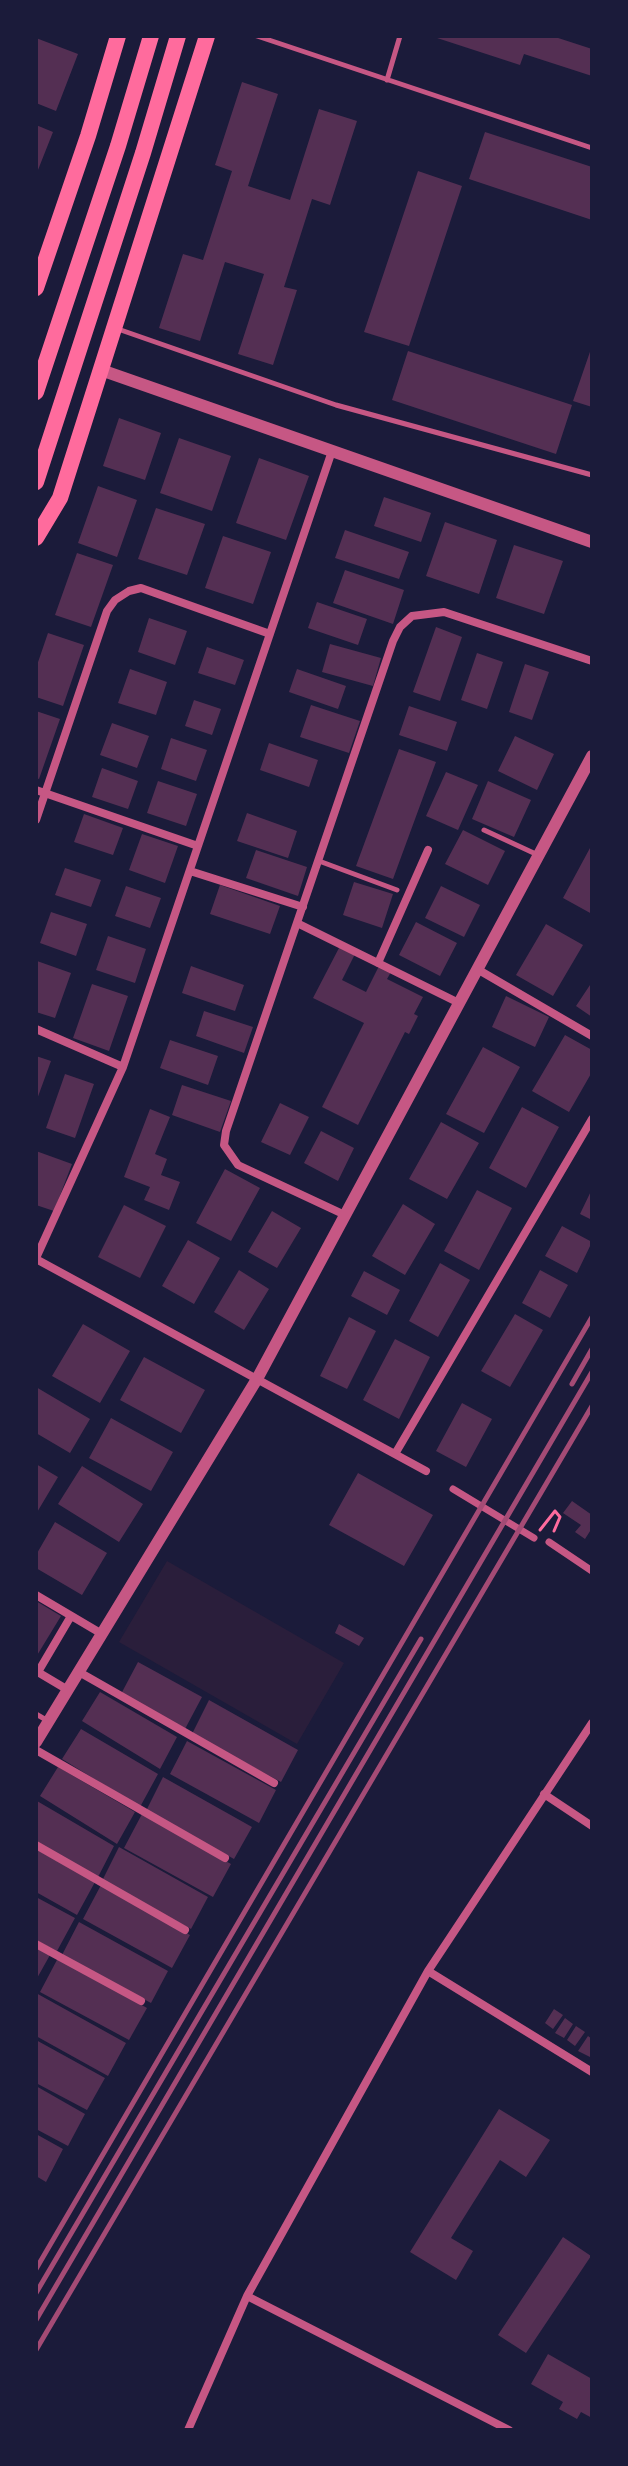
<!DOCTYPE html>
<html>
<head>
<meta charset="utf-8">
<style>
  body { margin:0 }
  #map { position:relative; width:628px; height:2466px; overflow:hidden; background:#1b1b3a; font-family:"Roboto Condensed",sans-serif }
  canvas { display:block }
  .frame { position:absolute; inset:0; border:38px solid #1b1b3a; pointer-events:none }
</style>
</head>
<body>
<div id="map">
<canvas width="628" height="2466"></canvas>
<div class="frame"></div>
</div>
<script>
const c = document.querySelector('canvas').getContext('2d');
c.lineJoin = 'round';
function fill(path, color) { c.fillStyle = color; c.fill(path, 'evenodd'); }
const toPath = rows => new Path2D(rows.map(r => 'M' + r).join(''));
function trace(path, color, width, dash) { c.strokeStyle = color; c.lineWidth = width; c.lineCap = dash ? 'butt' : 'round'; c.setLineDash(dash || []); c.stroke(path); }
fill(toPath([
  [167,1561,344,1663,297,1744,119,1642]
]), '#2a1e3b');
fill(toPath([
  [552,36,592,49,592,76,524,54,520,65,434,37],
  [36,38,78,54,56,111,36,103],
  [242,82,278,94,248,186,290,200,319,109,357,121,330,205,312,199,284,287,297,290,273,365,238,354,264,274,225,262,200,341,159,328,183,254,203,260,232,171,215,165],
  [36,125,53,132,36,175],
  [485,132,592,167,592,220,469,179],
  [418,171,462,186,409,346,364,332],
  [592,346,592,407,573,401],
  [408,351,572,405,556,454,392,400],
  [119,418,161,433,145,480,103,466],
  [179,438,231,456,212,511,160,493],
  [259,458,309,476,286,540,236,523],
  [98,486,137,500,117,557,78,543],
  [384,497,431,513,421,542,374,526],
  [156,508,205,524,187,575,138,559],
  [445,522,497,540,479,594,426,576],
  [345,530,409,552,399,579,335,558],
  [223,536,271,552,253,604,205,588],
  [514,545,563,561,544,614,496,598],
  [77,553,113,565,91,627,55,615],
  [345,570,404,590,393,624,333,603],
  [317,602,367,619,358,645,308,628],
  [149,618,187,631,175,665,138,652],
  [436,627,462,637,440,701,413,692],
  [48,633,84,645,63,706,36,697,36,668],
  [330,644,381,658,373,686,322,672],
  [207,647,244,660,235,685,198,673],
  [477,653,503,662,487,709,461,700],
  [525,664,549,672,532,720,509,712],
  [130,669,167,682,156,715,118,703],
  [297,669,346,686,338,709,289,692],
  [194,700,221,709,212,735,185,726],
  [311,705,360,721,349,753,300,737],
  [409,706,457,722,447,751,399,735],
  [36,711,60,719,39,779,36,778],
  [112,723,149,736,137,768,100,755],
  [515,736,554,754,537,790,498,771],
  [171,738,207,750,196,781,161,769],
  [269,743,318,760,309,787,260,770],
  [399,749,436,762,393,879,356,866],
  [102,768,138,781,128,809,92,797],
  [446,772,478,785,458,830,426,816],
  [158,781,197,794,186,826,147,813],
  [488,781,531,800,514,837,472,819],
  [247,813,297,831,288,858,237,841],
  [84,814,123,828,113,855,74,842],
  [463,830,505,851,488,885,445,864],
  [142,834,178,846,165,883,129,870],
  [590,848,592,850,592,914,563,898],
  [256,850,307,867,298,896,246,878],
  [65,868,101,880,91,907,55,895],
  [354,882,393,894,382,928,343,915],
  [220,885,280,906,270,934,210,914],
  [126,886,161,898,150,928,115,916],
  [441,886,480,905,464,937,425,918],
  [51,912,87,924,76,956,40,943],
  [416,922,457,943,440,976,399,955],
  [546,924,583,945,553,996,516,975],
  [108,936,146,949,135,983,96,970],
  [340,946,355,954,342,980,366,992,379,966,391,972,387,979,423,997,414,1014,418,1016,409,1034,405,1032,358,1125,322,1107,364,1023,313,998],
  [37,961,71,973,55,1018,36,1012],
  [191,966,244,985,235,1011,182,993],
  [592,982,592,1017,576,1006],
  [92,984,128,996,109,1051,73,1038],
  [506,996,549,1017,535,1047,492,1027],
  [204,1011,253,1027,244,1053,196,1036],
  [565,1035,592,1050,592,1072,569,1112,532,1091],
  [170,1040,218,1056,208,1085,160,1068],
  [483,1047,520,1067,484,1133,446,1114],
  [36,1056,51,1061,36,1102],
  [65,1074,94,1084,75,1138,46,1128],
  [182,1085,231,1101,220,1132,172,1115],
  [280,1103,309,1117,290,1155,261,1142],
  [522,1107,559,1127,526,1188,489,1168],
  [150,1109,170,1117,155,1154,167,1159,161,1175,180,1182,169,1210,144,1200,150,1187,124,1177],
  [441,1122,479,1143,447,1199,409,1179],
  [321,1131,354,1148,338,1181,304,1163],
  [36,1151,72,1164,54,1211,36,1205],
  [225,1169,260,1188,231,1241,196,1223],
  [592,1189,592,1220,580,1214],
  [477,1190,512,1208,479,1270,444,1251],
  [403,1204,435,1224,405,1275,372,1256],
  [124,1205,166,1226,140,1278,98,1257],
  [272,1211,301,1228,277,1268,248,1252],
  [562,1226,592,1242,577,1273,545,1256],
  [188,1240,220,1258,194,1304,162,1286],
  [440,1263,470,1280,438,1337,409,1321],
  [239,1270,269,1289,244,1330,214,1312],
  [540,1270,568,1285,550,1318,522,1303],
  [364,1271,400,1290,387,1315,351,1296],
  [515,1314,543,1330,510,1387,481,1371],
  [349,1317,376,1331,347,1389,320,1376],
  [83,1324,130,1351,100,1403,52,1376],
  [395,1339,430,1357,399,1419,363,1400],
  [144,1357,205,1390,181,1433,120,1400],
  [36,1387,90,1419,70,1453,36,1433],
  [462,1403,492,1419,466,1467,436,1451],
  [111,1418,173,1452,151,1491,89,1458],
  [36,1464,58,1477,36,1514],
  [82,1466,143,1504,119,1542,58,1504],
  [358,1473,433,1515,404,1566,329,1525],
  [572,1501,592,1515,592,1528,585,1539,575,1532,581,1525,563,1513],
  [55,1522,107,1553,82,1595,36,1568,36,1555],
  [36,1601,61,1616,36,1657],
  [339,1624,364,1638,359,1646,335,1633],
  [138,1662,202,1697,185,1729,121,1694],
  [100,1692,177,1737,160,1769,82,1721],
  [209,1700,298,1750,281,1782,192,1734],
  [81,1729,158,1774,140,1807,62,1759],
  [187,1741,276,1790,259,1823,170,1774],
  [58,1767,135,1812,117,1844,40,1796],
  [163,1777,252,1827,234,1859,146,1811],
  [37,1801,114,1846,97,1879,36,1841],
  [142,1814,231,1864,213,1897,124,1848],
  [119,1847,208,1897,191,1929,102,1881],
  [36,1849,95,1882,77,1915,36,1892],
  [101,1885,190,1935,172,1968,83,1919],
  [36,1897,75,1918,57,1951,36,1940],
  [79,1922,168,1971,151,2003,62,1955],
  [36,1947,50,1955,36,1980],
  [58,1958,147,2008,129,2040,40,1992],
  [36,1993,126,2043,108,2076,36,2036],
  [554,2009,563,2015,553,2029,545,2023],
  [565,2018,573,2024,564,2038,555,2033],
  [576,2026,585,2032,575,2046,567,2040],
  [588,2036,592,2039,592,2058,578,2051],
  [36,2040,105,2078,87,2110,36,2083],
  [36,2086,85,2114,68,2146,36,2129],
  [499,2109,550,2140,526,2177,500,2160,451,2238,473,2251,456,2280,410,2252],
  [36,2134,63,2149,46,2182,36,2176],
  [563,2237,591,2256,526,2353,498,2335],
  [548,2354,592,2379,592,2418,581,2412,577,2419,559,2409,563,2402,531,2384]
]), '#542f53');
trace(toPath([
  [540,1530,555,1511],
  [554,1531,560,1517,555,1511]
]), '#ff6b9d', 3);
trace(toPath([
  [257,36,592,148],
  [387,80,400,36],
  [115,328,336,405,592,475],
  [484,830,538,855],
  [319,861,397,890],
  [36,1714,48,1721]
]), '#c65784', 5);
trace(toPath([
  [453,1489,534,1538],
  [549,1542,592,1571]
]), '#c65784', 7);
trace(toPath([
  [36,790,198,846],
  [36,820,107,611,115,600,129,591,141,588,270,634],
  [190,871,303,907],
  [297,923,459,1003],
  [378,963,428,850],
  [477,969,592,1036],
  [36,1029,123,1067],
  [345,1215,238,1165,224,1145,226,1131,393,641,400,627,412,616,444,612,592,661],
  [36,1258,123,1067,332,451],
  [36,1259,426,1471],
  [395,1454,592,1119],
  [36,1595,102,1634],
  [36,1671,68,1690],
  [38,1672,71,1616],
  [79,1672,274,1783],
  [36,1750,225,1858],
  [544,1794,592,1826],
  [36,1845,185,1930],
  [36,1944,141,2001],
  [428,1971,592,2072],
  [247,2296,509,2430],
  [188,2430,247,2296,428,1971,592,1723]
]), '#c65784', 8);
trace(toPath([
  [101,370,592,542],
  [36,1742,257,1379,592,756]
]), '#c65784', 12);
trace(toPath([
  [36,288,88,136,118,36],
  [36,392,118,146,151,36],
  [36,482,143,153,178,36],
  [36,538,60,498,207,36]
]), '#ff6b9d', 16);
trace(toPath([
  [572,1384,592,1349],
  [36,2269,592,1317],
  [36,2293,421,1639],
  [36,2320,592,1372],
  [36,2350,592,1406]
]), '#a44b75', 5);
</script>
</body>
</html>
